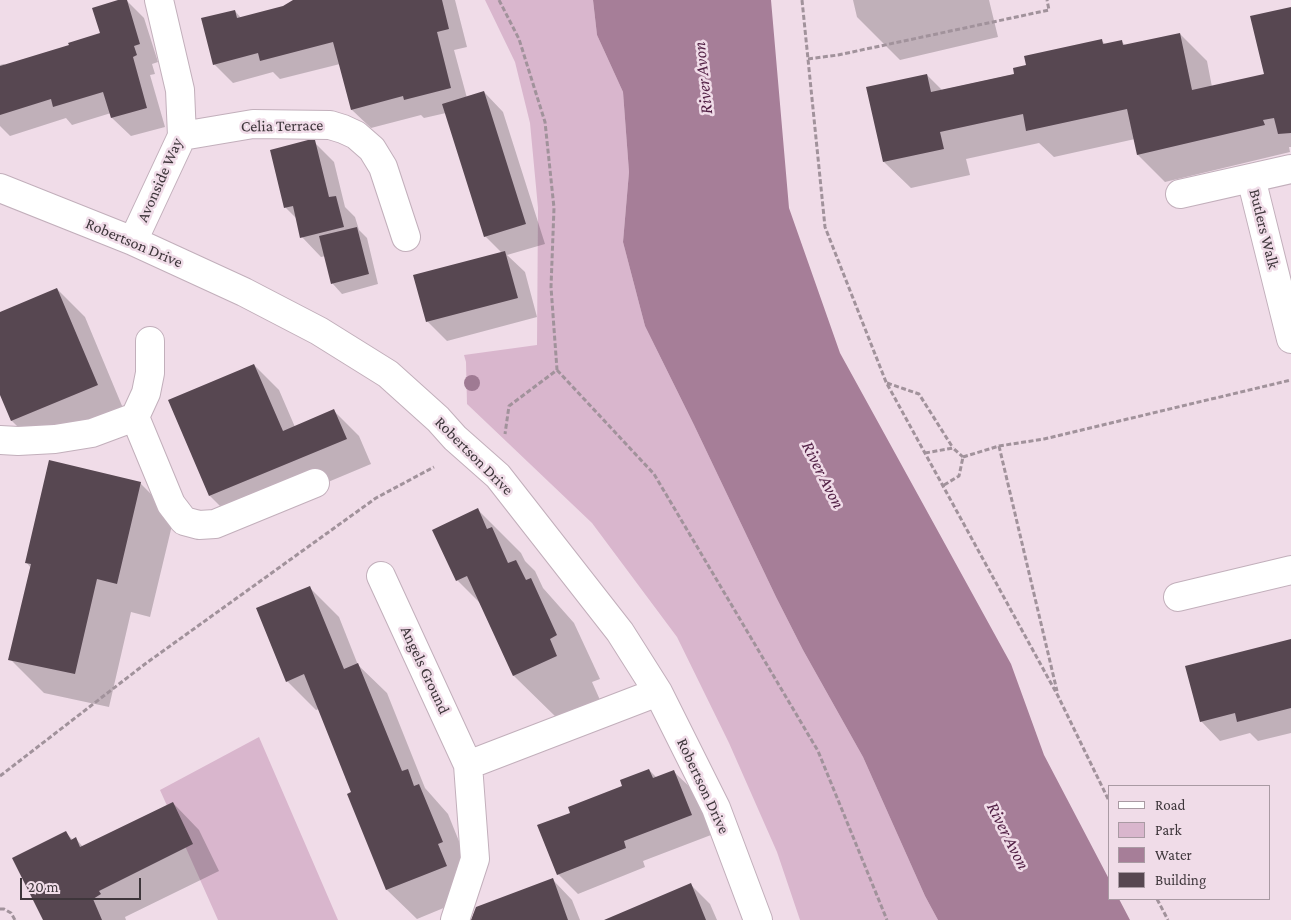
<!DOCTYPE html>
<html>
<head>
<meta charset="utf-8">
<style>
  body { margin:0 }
  #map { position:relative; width:1291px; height:920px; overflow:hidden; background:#f0dce8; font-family:"Crimson Pro",serif }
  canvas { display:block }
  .legend { position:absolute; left:1108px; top:785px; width:162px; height:115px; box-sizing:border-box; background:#f0dce8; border:1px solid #a99aa3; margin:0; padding:6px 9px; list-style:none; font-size:15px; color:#3e363b }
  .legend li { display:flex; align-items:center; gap:10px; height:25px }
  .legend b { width:25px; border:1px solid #a99aa3 }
  .scale { position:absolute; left:20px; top:878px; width:121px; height:22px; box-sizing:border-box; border:2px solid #3e363b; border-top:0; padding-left:6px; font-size:15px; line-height:18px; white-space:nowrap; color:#3e363b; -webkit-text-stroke:4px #f0dce8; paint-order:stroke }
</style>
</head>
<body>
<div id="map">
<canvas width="1291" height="920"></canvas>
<ul class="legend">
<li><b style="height:6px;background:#fff"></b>Road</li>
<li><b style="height:14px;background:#d9b6cd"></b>Park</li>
<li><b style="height:14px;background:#a67e98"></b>Water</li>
<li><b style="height:14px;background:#574751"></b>Building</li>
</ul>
<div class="scale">20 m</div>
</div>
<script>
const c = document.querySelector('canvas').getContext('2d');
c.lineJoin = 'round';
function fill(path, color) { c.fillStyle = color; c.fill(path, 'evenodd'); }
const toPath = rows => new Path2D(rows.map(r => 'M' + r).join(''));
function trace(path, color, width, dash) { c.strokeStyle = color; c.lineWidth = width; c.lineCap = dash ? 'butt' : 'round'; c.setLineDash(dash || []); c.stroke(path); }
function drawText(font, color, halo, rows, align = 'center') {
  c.font = font + ' "Crimson Pro",serif'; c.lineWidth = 5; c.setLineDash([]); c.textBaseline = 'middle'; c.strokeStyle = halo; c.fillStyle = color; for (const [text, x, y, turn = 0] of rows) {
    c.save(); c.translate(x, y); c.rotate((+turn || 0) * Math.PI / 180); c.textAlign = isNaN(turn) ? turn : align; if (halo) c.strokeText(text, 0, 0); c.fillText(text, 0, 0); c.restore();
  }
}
fill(toPath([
  [485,0,593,0,597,35,623,92,629,172,623,242,645,326,694,425,776,597,803,650,863,757,925,896,938,920,800,920,777,852,729,743,677,637,592,523,467,404,466,362,464,355,537,345,538,208,530,123,515,62],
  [259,737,338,920,218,920,160,790]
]), '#d9b6cd');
fill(toPath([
  [593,0,771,0,789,208,840,353,1011,664,1044,755,1110,881,1110,899,1119,899,1130,920,938,920,925,896,863,757,803,650,776,597,694,425,645,326,623,242,629,172,623,92,597,35]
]), '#a67e98');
fill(toPath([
  [122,0,126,0,144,18,158,62,152,64,155,74,150,75,165,127,131,136,112,118,111,113,72,125,66,118,10,136,0,126,0,65,4,64,6,66,37,57,102,34],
  [308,0,455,0,467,47,454,50,467,98,484,92,503,112,545,244,507,255,525,272,537,317,447,341,427,321,502,253,485,236,446,113,424,118,421,115,371,128,352,110,340,64,280,79,273,72,233,83,214,64,235,11,241,18],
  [853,0,989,0,998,37,900,60,857,17],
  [1291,8,1291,147,1289,147,1290,152,1165,182,1138,155,1135,139,1054,157,1039,143,966,159,970,175,911,188,884,162,927,75,942,90,1015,74,1101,40,1106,45,1121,41,1126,46,1180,34,1207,61,1212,87,1265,75],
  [314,142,334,162,345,207,355,217,359,230,367,238,378,284,342,294,333,284,326,256,321,257,302,237,297,219,286,208,272,150],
  [57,289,85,317,125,413,40,449,12,421,0,392,0,313],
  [254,365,279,390,295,427,334,411,359,436,371,464,235,521,210,496],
  [140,483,174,517,150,617,131,612,109,707,44,693,10,659,31,568,26,562],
  [478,510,521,553,525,561,535,571,543,588,574,623,600,679,592,682,600,700,558,719,514,676,482,605,457,580],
  [310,588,339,617,358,665,387,693,425,788,448,814,471,871,475,895,417,919,387,890,349,794,353,793,319,709,316,710,287,681],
  [1291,640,1291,733,1258,741,1250,733,1220,741,1201,721],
  [649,770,657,778,674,772,694,791,711,835,643,861,645,867,578,894,558,874,571,813,624,787],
  [173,803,199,830,219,871,125,917,126,920,45,920,66,833,73,840,76,839,83,847],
  [553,880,572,900,580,920,484,920],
  [691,885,710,904,717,920,635,920]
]), '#0003');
fill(toPath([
  [118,0,127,0,140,44,134,46,137,55,133,57,147,108,111,118,103,92,53,107,51,99,0,115,0,66,69,45,68,43,100,33,92,8],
  [293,0,442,0,449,29,437,32,451,88,404,100,403,96,351,110,333,42,260,61,258,53,213,65,201,18,235,10,237,18,283,6],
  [1291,7,1291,133,1278,134,1274,118,1263,120,1265,125,1137,155,1127,109,1026,131,1023,114,940,132,944,149,883,162,866,87,927,74,931,92,1014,74,1013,68,1026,65,1024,56,1102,39,1103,44,1122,40,1123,45,1180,33,1192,90,1264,74,1250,16],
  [484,91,526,224,484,237,442,104],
  [308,140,315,140,329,197,336,196,344,227,300,238,293,206,284,208,270,150],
  [357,227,369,274,331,284,319,236],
  [505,251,518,298,426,322,413,275],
  [57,288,98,385,11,421,0,395,0,312],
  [254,364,283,431,334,409,347,439,209,496,168,400],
  [49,460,141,482,117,584,97,579,75,674,8,660,31,564,25,563],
  [478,508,487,529,492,527,508,563,516,560,526,580,531,578,557,635,550,639,557,656,513,676,467,576,456,581,432,530],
  [310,586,344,669,358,663,402,771,408,769,414,786,419,784,443,842,438,844,447,866,386,890,347,794,351,792,304,674,286,682,256,608],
  [1291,639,1291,708,1237,722,1235,713,1200,722,1185,666],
  [649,769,653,778,674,770,692,815,624,841,626,848,557,875,537,825,570,813,568,807,622,786,620,780],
  [173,802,193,844,99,891,101,894,93,899,102,920,43,920,12,858,66,831,71,840,76,837,80,847],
  [553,878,568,920,471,920,476,907],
  [691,883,706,920,604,920]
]), '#574751');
const minor = toPath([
  [182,136,253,124,330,125,343,129,356,135,372,149,383,167,406,237],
  [1251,178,1291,339],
  [0,188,133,241,244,292,319,331,388,374,438,419,455,438,498,476,620,632,658,692,716,808,758,920],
  [1180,194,1291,169],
  [133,241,182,136,180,90,159,0],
  [150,341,150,373,146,393,135,417,171,504,184,521,199,525,215,524,315,483],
  [0,440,18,441,55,439,92,433,135,417],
  [381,576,468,765,658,692],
  [1178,597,1291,570],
  [455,920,475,859,468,765]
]);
trace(minor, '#c2afbb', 30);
trace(toPath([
  [499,0,519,39,545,122,554,208,551,287,557,370,509,406,505,434],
  [802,0,825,227,886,382,1058,696,1110,803],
  [808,59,838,55,1049,10,1047,0],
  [557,370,654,474,818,751,887,920],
  [887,383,919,394,953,448],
  [999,446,1057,691],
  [925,453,953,448,963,457],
  [963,457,999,446,1044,439,1291,380],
  [944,485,959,476,963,457],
  [0,776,145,664,376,498,434,467],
  [1157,899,1168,920],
  [0,909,4,909,11,913,15,920]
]), '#a1929b', 3, [5, 2.5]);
trace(minor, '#fff', 28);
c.fillStyle = '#9f7a93';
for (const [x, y] of [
  [472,383]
]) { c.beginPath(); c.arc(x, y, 8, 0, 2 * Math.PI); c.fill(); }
drawText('16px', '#3e363b', '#f0dce8', [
  ["Celia Terrace",282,126,-1],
  ["Avonside Way",160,180,-66],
  ["Butlers Walk",1264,229,76],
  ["Robertson Drive",134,243,23],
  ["Robertson Drive",474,456,45],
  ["Angels Ground",425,670,65],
  ["Robertson Drive",703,786,65]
]);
drawText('italic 18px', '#511f44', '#f0dce8', [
  ["River Avon",703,78,-96],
  ["River Avon",823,475,63],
  ["River Avon",1008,836,63]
]);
</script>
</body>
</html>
